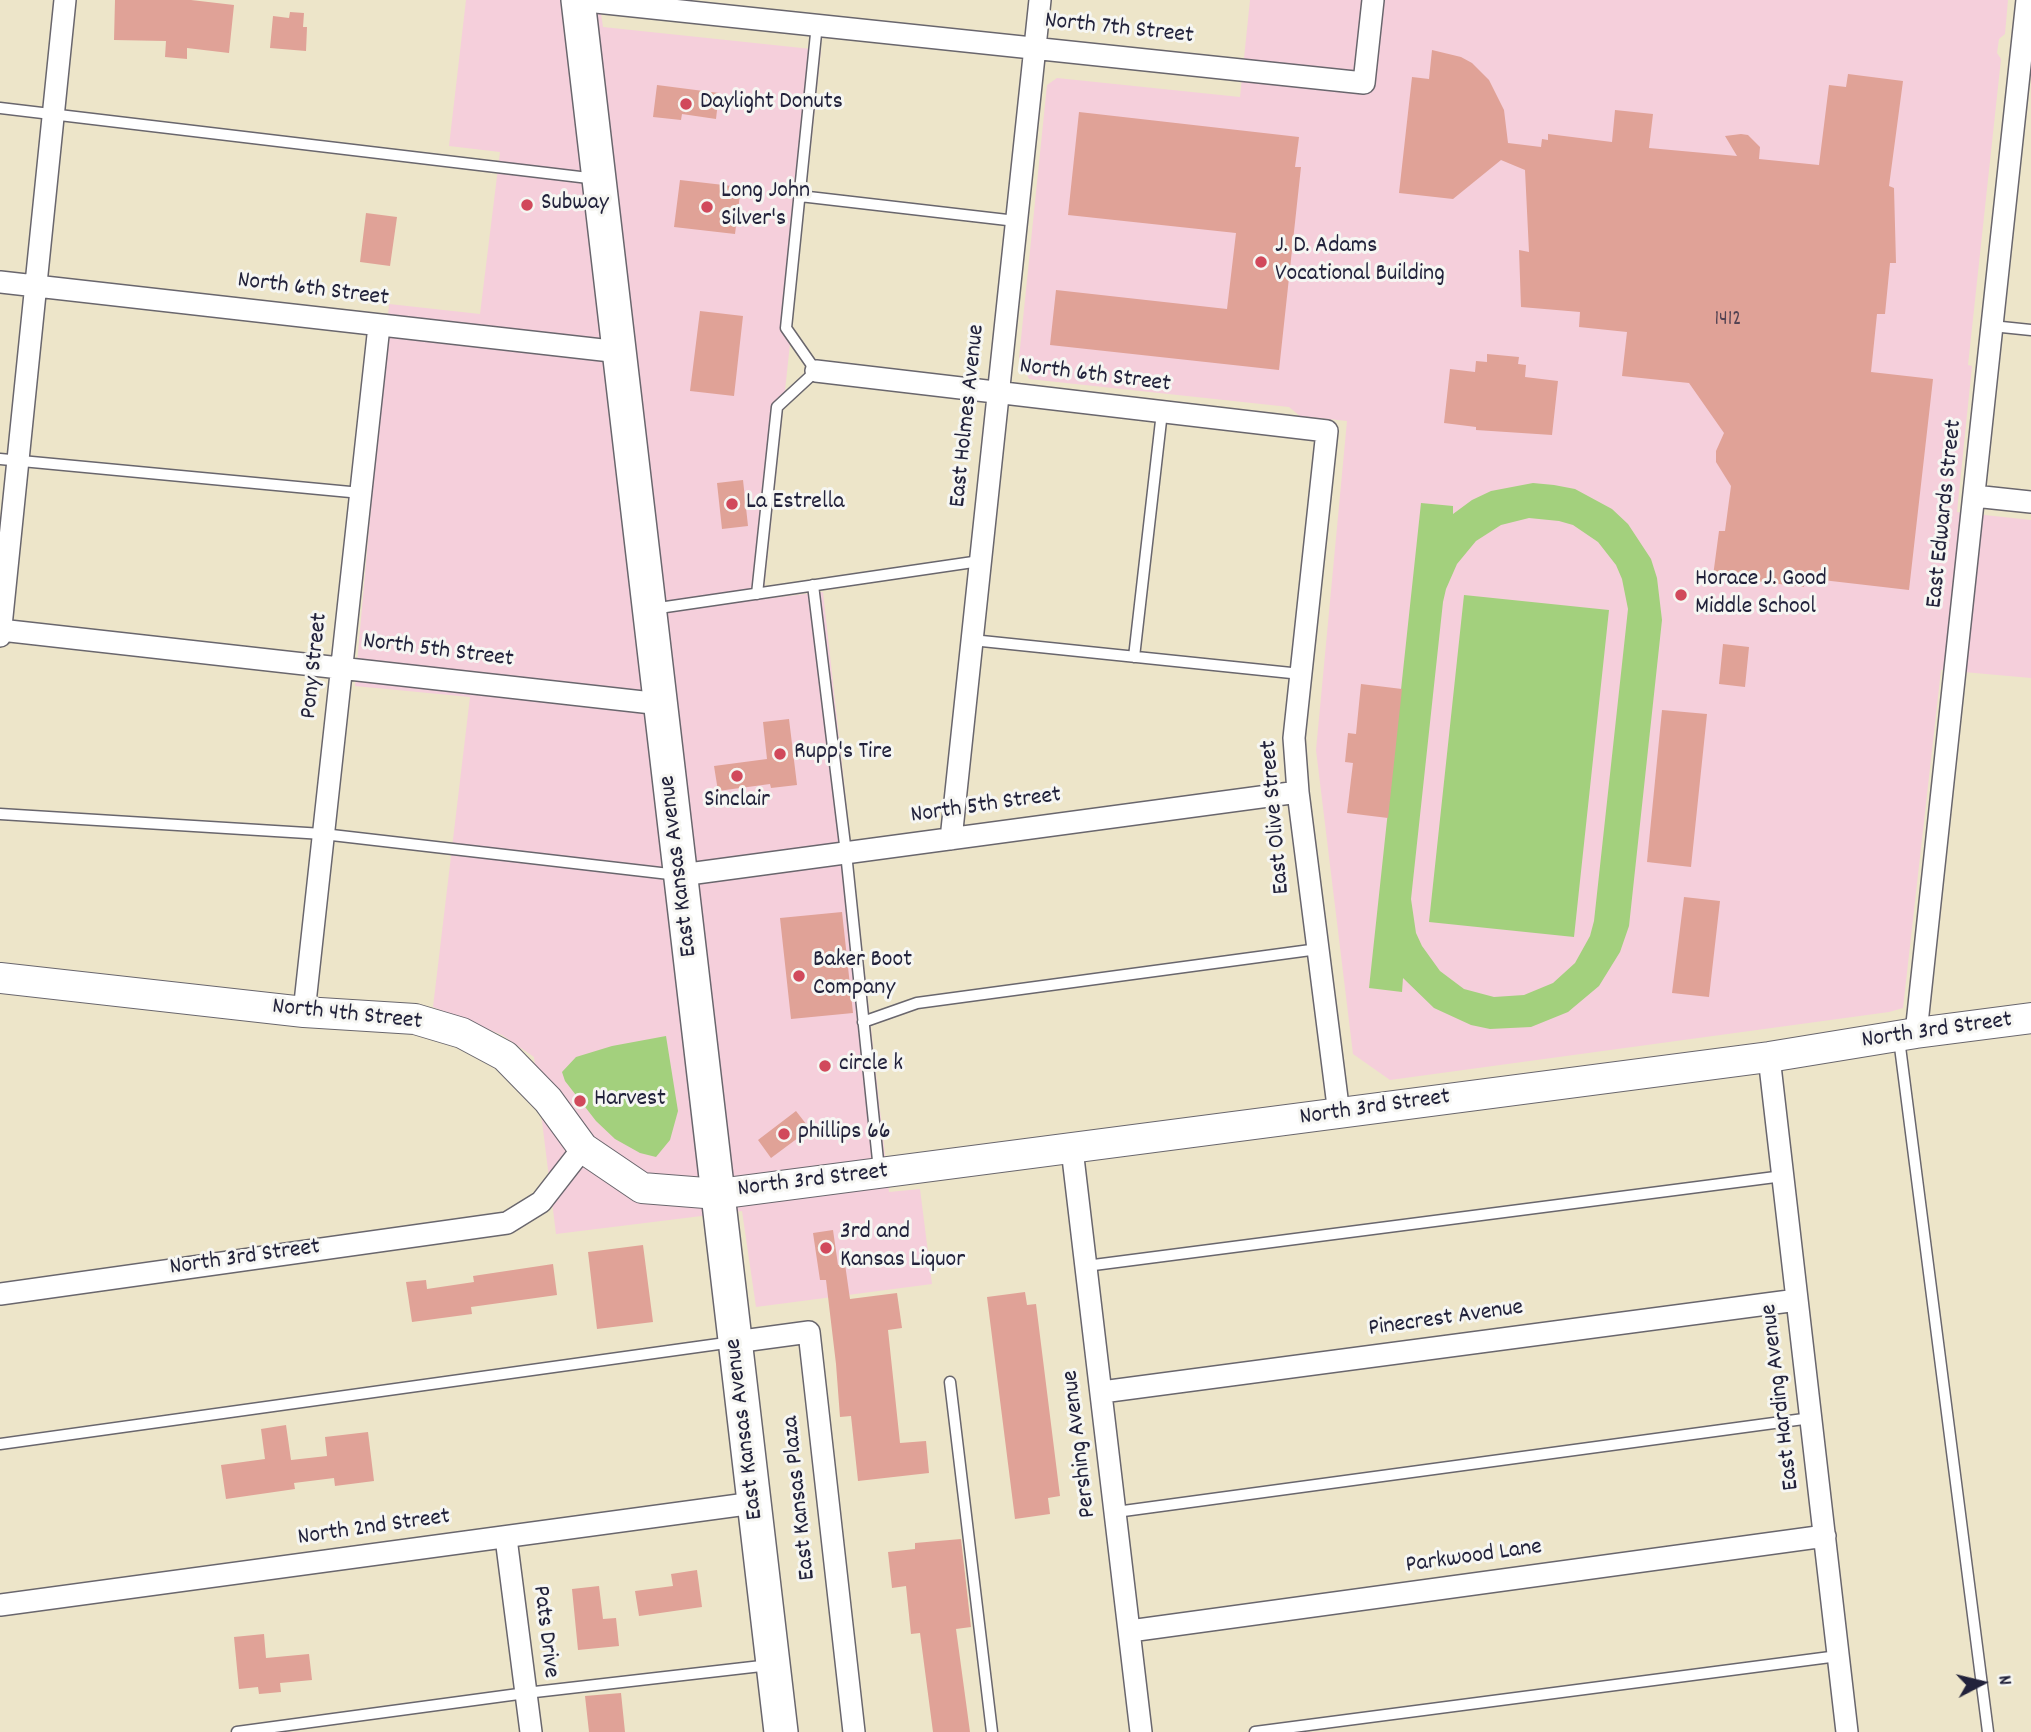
<!DOCTYPE html>
<html>
<head>
<meta charset="utf-8">
<style>
  body { margin:0 }
  #map { position:relative; width:2031px; height:1732px; overflow:hidden; background:#ede5c9; font-family:Dekko,sans-serif }
  canvas { display:block }
  .north { position:absolute; left:1947px; top:1648px; width:70px; height:70px; -webkit-text-stroke:5px #f6f6f2; paint-order:stroke; rotate:83deg; font-size:19px; font-weight:700; line-height:28px; text-align:center; color:#22223b }
  .north::after { content:''; display:block; margin:auto; width:24px; height:32px; background:#22223b; clip-path:polygon(50% 0,100% 100%,50% 72%,0 100%) }
</style>
</head>
<body>
<div id="map">
<canvas width="2031" height="1732"></canvas>
<div class="north">N</div>
</div>
<script>
const c = document.querySelector('canvas').getContext('2d');
c.lineJoin = 'round';
function fill(path, color) { c.fillStyle = color; c.fill(path, 'evenodd'); }
const toPath = rows => new Path2D(rows.map(r => 'M' + r).join(''));
function trace(path, color, width, dash) { c.strokeStyle = color; c.lineWidth = width; c.lineCap = dash ? 'butt' : 'round'; c.setLineDash(dash || []); c.stroke(path); }
function drawText(font, color, halo, rows, align = 'center') {
  c.font = font + ' Dekko,sans-serif'; c.lineWidth = 6; c.setLineDash([]); c.textBaseline = 'middle'; c.strokeStyle = halo; c.fillStyle = color; for (const [text, x, y, turn = 0] of rows) {
    c.save(); c.translate(x, y); c.rotate((+turn || 0) * Math.PI / 180); c.textAlign = isNaN(turn) ? turn : align; if (halo) c.strokeText(text, 0, 0); c.fillText(text, 0, 0); c.restore();
  }
}
fill(toPath([
  [466,0,599,0,603,27,821,50,763,599,823,592,889,1192,920,1189,932,1284,756,1307,742,1211,556,1234,534,1057,502,1035,433,1007,470,697,355,686,389,304,480,314,500,152,449,146],
  [1250,0,2008,0,2005,34,1999,39,1997,53,2001,59,1968,365,1972,366,1957,512,2031,520,2031,678,1941,670,1903,1008,1889,1012,1390,1080,1353,1054,1316,750,1347,421,1300,416,1289,407,1029,379,1019,358,1047,85,1057,78,1240,97]
]), '#f5cfdb');
fill(toPath([
  [1533,483,1554,485,1575,489,1612,509,1628,524,1651,559,1657,578,1662,620,1629,926,1620,952,1599,986,1568,1012,1531,1027,1490,1029,1471,1025,1434,1008,1403,978,1402,992,1369,988,1421,503,1453,506,1453,514,1472,500,1491,491],
  [1529,518,1559,521,1573,525,1598,542,1616,565,1622,579,1628,609,1594,921,1590,936,1575,963,1553,983,1524,995,1494,997,1464,989,1440,971,1422,946,1416,933,1411,899,1443,602,1446,589,1457,564,1476,541,1501,525],
  [1464,595,1609,610,1574,937,1429,922],
  [666,1036,678,1111,670,1140,656,1157,640,1153,615,1139,596,1121,565,1081,562,1072,576,1057,612,1046]
]), '#a3d07d');
fill(toPath([
  [115,0,191,0,234,5,229,53,187,48,187,59,165,57,166,41,114,40],
  [290,12,304,13,303,27,307,27,306,51,270,48,273,16,289,18],
  [1432,50,1461,57,1472,63,1489,80,1504,110,1508,143,1541,147,1542,139,1548,140,1548,134,1612,142,1615,110,1653,114,1649,148,1737,156,1725,136,1741,134,1748,135,1760,147,1759,159,1819,165,1829,85,1846,87,1848,74,1903,81,1889,186,1894,188,1896,263,1890,263,1885,314,1877,314,1871,372,1933,379,1909,590,1805,578,1804,587,1713,576,1719,531,1725,531,1731,486,1716,462,1716,451,1724,433,1689,383,1622,376,1627,332,1579,327,1580,312,1521,307,1519,250,1529,252,1525,170,1501,160,1453,199,1399,193,1412,77,1429,79],
  [657,85,719,93,716,119,682,114,681,120,653,117],
  [1079,112,1299,137,1295,167,1301,167,1279,370,1050,345,1056,290,1227,309,1236,233,1068,215],
  [680,180,741,187,735,234,674,227],
  [366,213,397,217,390,266,360,262],
  [700,311,743,316,734,396,690,391],
  [1487,354,1519,357,1518,364,1526,365,1525,377,1558,381,1552,435,1476,430,1476,427,1444,423,1450,369,1475,372,1476,361,1487,362],
  [743,480,748,526,722,529,717,483],
  [1723,644,1749,647,1745,687,1719,684],
  [1361,684,1402,689,1388,818,1347,813,1353,763,1345,762,1348,733,1356,734],
  [1662,710,1707,714,1691,867,1647,862],
  [789,719,797,785,771,788,770,784,718,791,714,766,767,759,763,722],
  [1684,897,1720,901,1709,997,1672,993],
  [842,912,853,1013,791,1019,780,918],
  [796,1111,810,1129,771,1158,758,1140],
  [833,1230,838,1265,845,1264,850,1299,897,1293,902,1328,888,1330,900,1443,926,1441,929,1473,858,1481,851,1416,840,1417,836,1364,826,1280,820,1280,813,1233],
  [643,1245,653,1322,597,1329,588,1252],
  [553,1264,557,1295,471,1307,472,1314,412,1322,406,1282,426,1280,427,1289,474,1282,473,1276],
  [1025,1292,1027,1305,1036,1304,1060,1496,1048,1498,1050,1514,1015,1519,987,1297],
  [286,1425,291,1460,327,1456,325,1437,368,1432,374,1481,335,1486,334,1478,294,1483,295,1489,226,1499,221,1465,265,1459,261,1429],
  [961,1539,971,1627,956,1629,970,1732,933,1732,920,1633,911,1634,906,1586,892,1588,888,1552,915,1549,915,1543],
  [697,1570,702,1607,639,1616,635,1591,673,1586,671,1574],
  [599,1586,603,1619,616,1618,619,1646,578,1650,572,1589],
  [264,1634,266,1658,309,1654,312,1680,280,1683,281,1692,259,1694,258,1687,239,1689,234,1637],
  [621,1693,625,1732,589,1732,585,1696]
]), '#e0a297');
const service = toPath([
  [0,108,597,179],
  [800,196,1016,221],
  [1992,326,2031,330],
  [0,459,361,493],
  [813,585,846,853,879,1170],
  [757,594,777,407,816,371,786,328,817,24],
  [652,609,980,561],
  [972,640,1301,674],
  [1134,657,1162,412],
  [0,814,323,834,678,875],
  [863,1022,917,1003,1318,949],
  [1899,1039,1988,1732],
  [1086,1266,1783,1176],
  [950,1382,992,1732],
  [0,1444,733,1342],
  [1116,1512,1811,1418],
  [237,1732,526,1693,770,1665],
  [1255,1732,1838,1656]
]);
const minor = toPath([
  [577,0,1364,83,1373,0],
  [0,282,620,352],
  [816,371,1327,431,1294,738,1298,792,1339,1114],
  [1974,496,2031,502],
  [0,630,661,704],
  [0,636,65,0],
  [951,839,1040,0],
  [681,875,1298,792],
  [304,1012,379,326],
  [1916,1033,2027,0],
  [1769,1057,1847,1732],
  [1072,1149,1141,1732],
  [0,1294,507,1223,541,1202,583,1148],
  [735,1342,809,1332,854,1732],
  [1102,1392,1797,1300],
  [506,1538,531,1732],
  [0,1605,754,1503],
  [1130,1631,1825,1536]
]);
const secondary = toPath([
  [0,978,304,1012,415,1019,462,1033,505,1056,548,1100,583,1148,642,1188,718,1194,1769,1057,1916,1033,2031,1018]
]);
const primary = toPath([
  [578,0,781,1732]
]);
trace(service, '#69666d', 13);
trace(minor, '#69666d', 24);
trace(secondary, '#69666d', 32);
trace(primary, '#69666d', 36);
trace(service, '#fff', 10);
trace(minor, '#fff', 21);
trace(secondary, '#fff', 30);
trace(primary, '#fff', 33);
for (const [x, y, r, color] of [
  [686,104,7,"#d1495b"],
  [527,205,7,"#d1495b"],
  [707,207,7,"#d1495b"],
  [1261,262,7,"#d1495b"],
  [732,504,7,"#d1495b"],
  [1681,595,7,"#d1495b"],
  [780,754,7,"#d1495b"],
  [737,776,7,"#d1495b"],
  [799,976,7,"#d1495b"],
  [825,1066,7,"#d1495b"],
  [580,1101,7,"#d1495b"],
  [784,1134,7,"#d1495b"],
  [826,1248,7,"#d1495b"]
]) { const dot = new Path2D(); dot.arc(x, y, r, 0, 2 * Math.PI); c.fillStyle = color; c.fill(dot); trace(dot, '#f6f6f2', 2.5); }
drawText('21px', '#524252', null, [
  ["1412",1728,321]
]);
drawText('24px', '#22223b', '#f6f6f2', [
  ["North 7th Street",1119,30,6],
  ["North 6th Street",313,291,7],
  ["North 6th Street",1095,377,7],
  ["East Holmes Avenue",969,416,-84],
  ["East Edwards Street",1946,514,-84],
  ["North 5th Street",438,652,7],
  ["Pony Street",316,666,-84],
  ["North 5th Street",986,807,-8],
  ["East Olive Street",1277,817,-95],
  ["East Kansas Avenue",680,866,-97],
  ["North 4th Street",347,1016,6],
  ["North 3rd Street",1937,1032,-8],
  ["North 3rd Street",1375,1109,-8],
  ["North 3rd Street",813,1182,-7],
  ["North 3rd Street",245,1259,-8],
  ["Pinecrest Avenue",1446,1320,-8],
  ["East Harding Avenue",1782,1397,-97],
  ["East Kansas Avenue",746,1429,-97],
  ["Pershing Avenue",1081,1444,-97],
  ["East Kansas Plaza",801,1498,-96],
  ["North 2nd Street",374,1529,-8],
  ["Parkwood Lane",1474,1558,-8],
  ["Pats Drive",544,1632,83]
]);
drawText('24px', '#22223b', '#f6f6f2', [
  ["Daylight Donuts",700,104],
  ["Long John",721,193],
  ["Silver's",721,221],
  ["Subway",541,205],
  ["J. D. Adams",1275,248],
  ["Vocational Building",1275,276],
  ["La Estrella",746,504],
  ["Horace J. Good",1695,581],
  ["Middle School",1695,609],
  ["Rupp's Tire",794,754],
  ["Sinclair",737,802,"center"],
  ["Baker Boot",813,962],
  ["Company",813,990],
  ["circle k",839,1066],
  ["Harvest",594,1101],
  ["phillips 66",798,1134],
  ["3rd and",840,1234],
  ["Kansas Liquor",840,1262]
], 'left');
</script>
</body>
</html>
